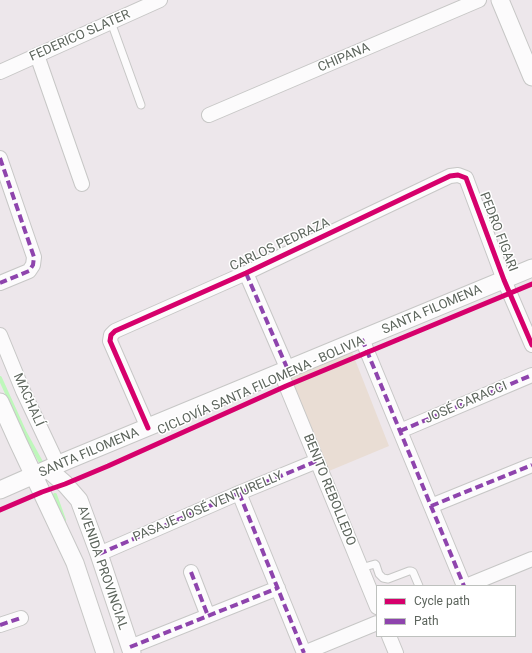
<!DOCTYPE html>
<html>
<head>
<meta charset="utf-8">
<style>
  body { margin:0 }
  #map { position:relative; width:532px; height:653px; overflow:hidden; background:#ede7eb; font-family:Roboto,sans-serif }
  canvas { display:block }
  .legend { position:absolute; left:376px; top:585px; width:140px; height:52px; box-sizing:border-box; background:#fff; border:1px solid #bec1be; margin:0; padding:5px 7px; list-style:none; font-size:12px; color:#5d655d }
  .legend li { display:flex; align-items:center; gap:8px; height:20px }
  .legend b { width:20px; border:1px solid #bec1be }
</style>
</head>
<body>
<div id="map">
<canvas width="532" height="653"></canvas>
<ul class="legend">
<li><b style="height:5px;background:#d6006c"></b>Cycle path</li>
<li><b style="height:5px;background:#8e44ad"></b>Path</li>
</ul>
</div>
<script>
const c = document.querySelector('canvas').getContext('2d');
c.lineJoin = 'round';
function fill(path, color) { c.fillStyle = color; c.fill(path, 'evenodd'); }
const toPath = rows => new Path2D(rows.map(r => 'M' + r).join(''));
function trace(path, color, width, dash) { c.strokeStyle = color; c.lineWidth = width; c.lineCap = dash ? 'butt' : 'round'; c.setLineDash(dash || []); c.stroke(path); }
function drawText(font, color, halo, rows, align = 'center') {
  c.font = font + ' Roboto,sans-serif'; c.lineWidth = 3; c.setLineDash([]); c.textBaseline = 'middle'; c.strokeStyle = halo; c.fillStyle = color; for (const [text, x, y, turn = 0] of rows) {
    c.save(); c.translate(x, y); c.rotate((+turn || 0) * Math.PI / 180); c.textAlign = isNaN(turn) ? turn : align; if (halo) c.strokeText(text, 0, 0); c.fillText(text, 0, 0); c.restore();
  }
}
fill(toPath([
  [352,352,389,446,329,471,290,376]
]), '#e9ddd4');
trace(toPath([
  [0,378,25,433,42,464],
  [55,495,64,520]
]), '#bef7bb', 4);
const service = toPath([
  [111,22,141,105],
  [361,568,375,564,376,565,379,574,383,578,388,579,409,571,411,571,413,572,419,586]
]);
const minor = toPath([
  [37,55,82,184],
  [0,72,160,0],
  [209,115,479,0],
  [0,158,34,257,33,265,29,271,0,283],
  [246,273,288,370],
  [0,335,23,391,58,465],
  [362,339,464,586],
  [281,373,377,607],
  [148,428,110,341,111,335,115,331,246,273,450,176,458,175,466,178,504,280,532,345],
  [400,431,532,375],
  [239,493,304,653],
  [431,506,532,465],
  [99,554,239,493,317,461],
  [191,572,208,616],
  [466,586,532,559],
  [0,625,21,618],
  [389,636,396,653],
  [130,647,278,588],
  [304,653,377,623]
]);
const tertiary = toPath([
  [500,0,532,77],
  [0,402,18,442,75,563,105,653],
  [49,470,65,484,79,500,99,554,132,653],
  [0,490,66,461,532,268]
]);
trace(service, '#c7c7c6', 9);
trace(minor, '#c7c7c6', 16);
trace(tertiary, '#c7c7c6', 19);
trace(service, '#fcfbfc', 7);
trace(minor, '#fcfbfc', 14);
trace(tertiary, '#fcfbfc', 17);
trace(toPath([
  [0,158,34,257,33,265,29,271,0,283],
  [246,273,288,370],
  [362,339,464,586],
  [400,431,532,375],
  [239,493,304,653],
  [431,506,532,465],
  [99,554,239,493,317,461],
  [191,572,208,616],
  [0,625,21,618],
  [130,647,278,588]
]), '#8e44ad', 4, [8, 4]);
trace(toPath([
  [148,428,110,341,111,335,115,331,246,273,450,176,458,175,466,178,504,280,532,345],
  [0,510,42,492,65,484,108,466,286,386,532,284]
]), '#d6006c', 5);
drawText('13px', '#5d655d', '#fff', [
  ["FEDERICO SLATER",80,36,-24],
  ["CHIPANA",344,58,-23],
  ["PEDRO FIGARI",498,232,69],
  ["CARLOS PEDRAZA",280,245,-25],
  ["SANTA FILOMENA",432,310,-23],
  ["CICLOVÍA SANTA FILOMENA - BOLIVIA",261,386,-24],
  ["MACHALÍ",28,400,66],
  ["JOSÉ CARACCI",466,403,-23],
  ["SANTA FILOMENA",89,453,-23],
  ["BENITO REBOLLEDO",329,490,68],
  ["PASAJE JOSÉ VENTURELLY",208,507,-23],
  ["AVENIDA PROVINCIAL",102,568,71]
]);
</script>
</body>
</html>
